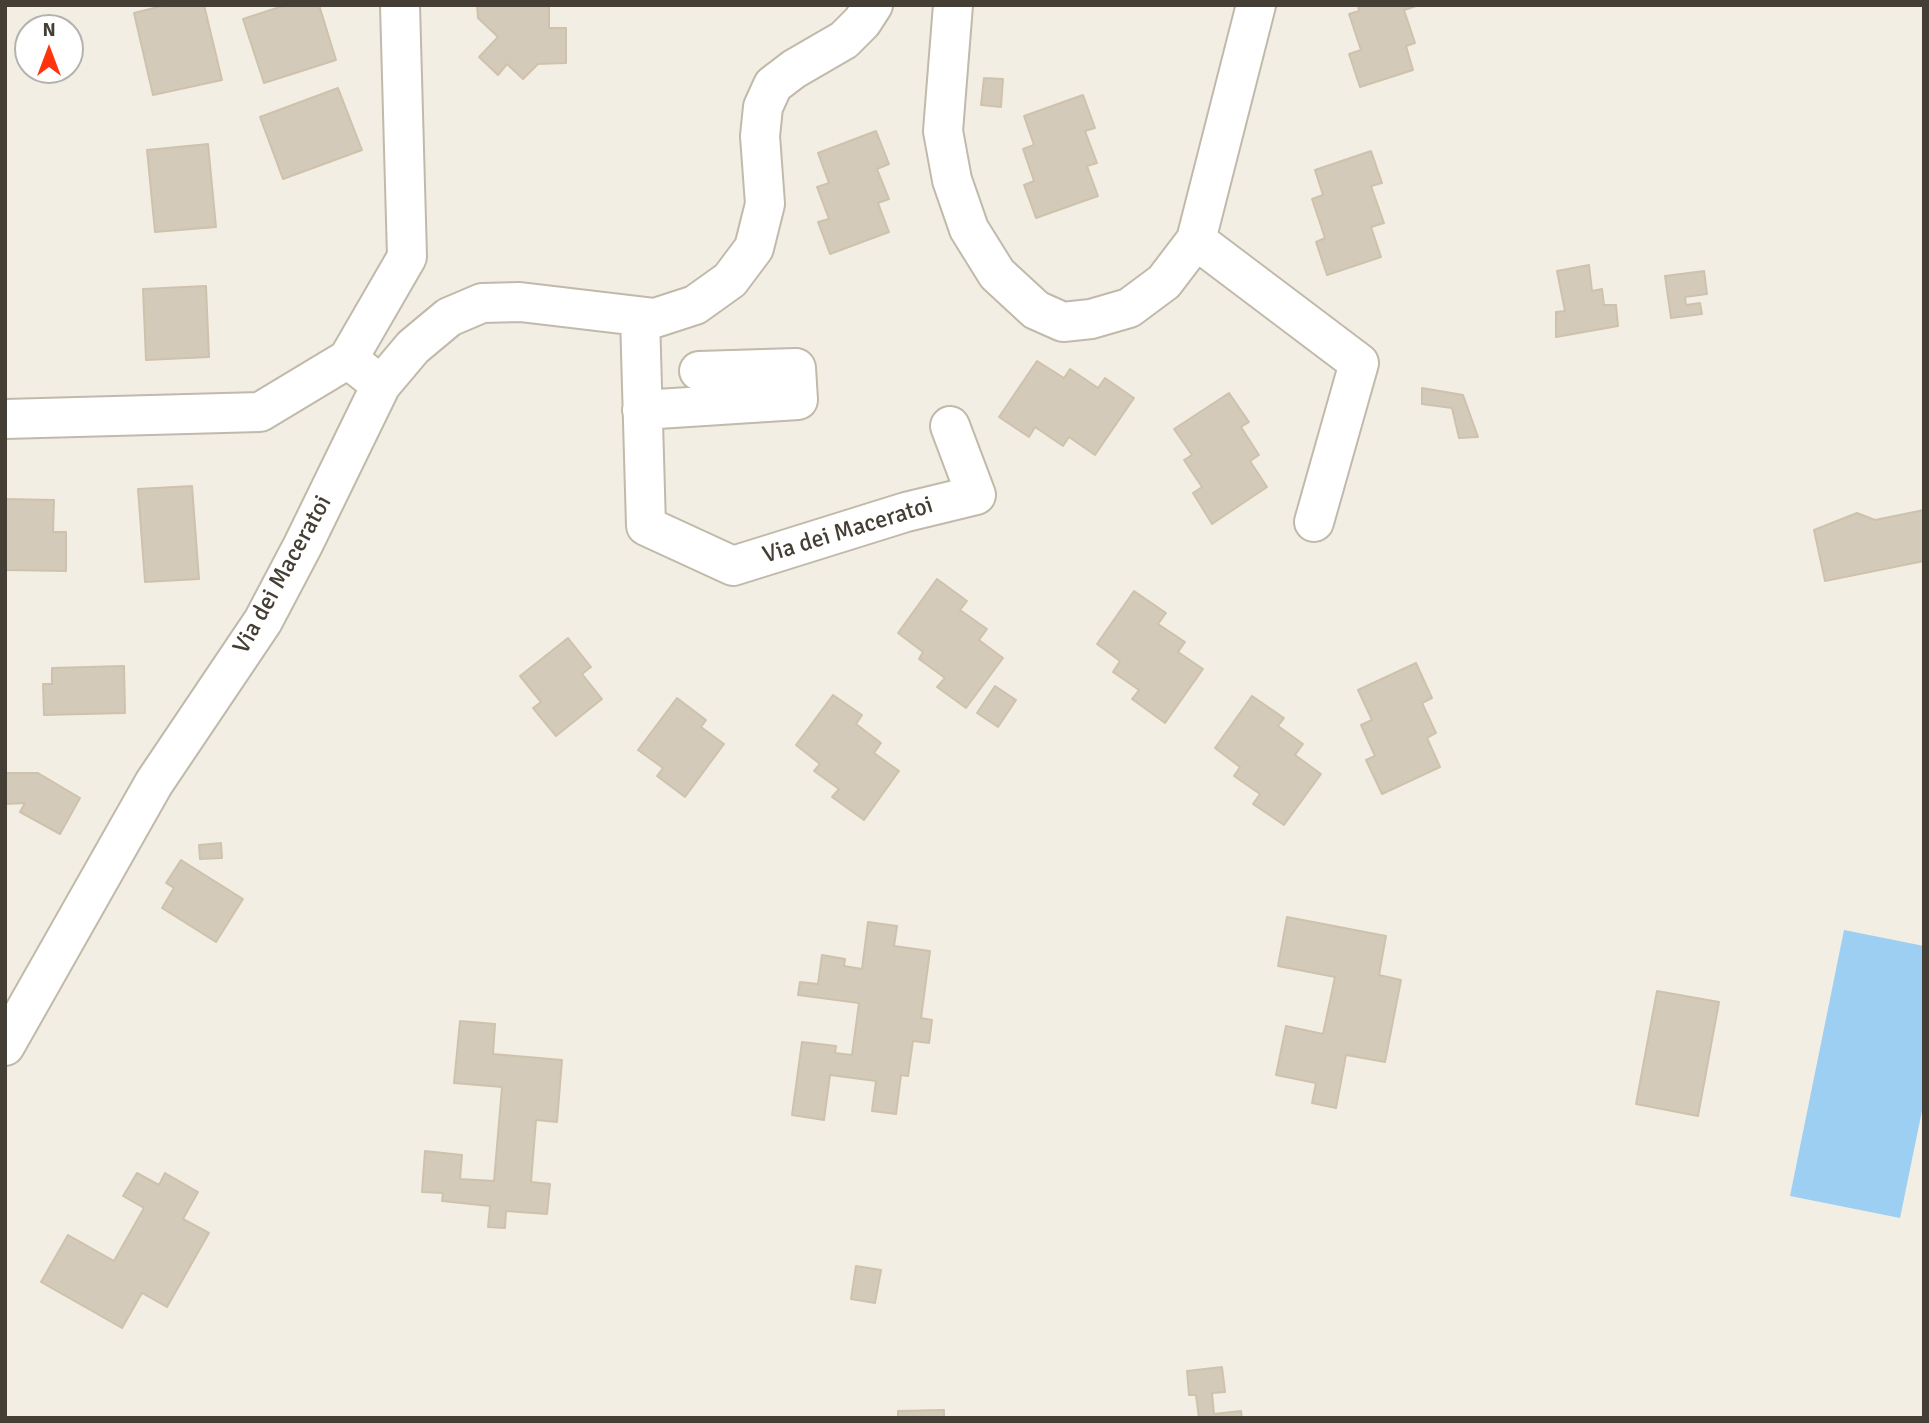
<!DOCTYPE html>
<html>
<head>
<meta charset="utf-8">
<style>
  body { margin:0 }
  #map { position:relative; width:1929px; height:1423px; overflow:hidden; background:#f3eee4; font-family:Signika,sans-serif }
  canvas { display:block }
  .frame { position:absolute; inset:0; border:7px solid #453e34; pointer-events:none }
  .north { position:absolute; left:14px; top:14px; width:70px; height:70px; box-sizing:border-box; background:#fff; border:2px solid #b5b2ae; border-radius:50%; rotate:0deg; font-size:19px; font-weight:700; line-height:28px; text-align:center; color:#453e34 }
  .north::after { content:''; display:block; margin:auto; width:24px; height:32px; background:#ff330e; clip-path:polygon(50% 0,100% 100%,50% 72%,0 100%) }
</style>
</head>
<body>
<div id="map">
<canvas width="1929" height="1423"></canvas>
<div class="frame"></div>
<div class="north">N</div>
</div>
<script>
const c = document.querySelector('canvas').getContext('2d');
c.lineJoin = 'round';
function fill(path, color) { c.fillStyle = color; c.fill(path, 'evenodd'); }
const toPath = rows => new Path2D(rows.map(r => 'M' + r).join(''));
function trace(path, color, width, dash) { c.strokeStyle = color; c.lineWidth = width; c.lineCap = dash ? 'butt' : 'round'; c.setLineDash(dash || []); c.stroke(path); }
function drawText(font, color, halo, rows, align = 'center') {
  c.font = font + ' Signika,sans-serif'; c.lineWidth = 5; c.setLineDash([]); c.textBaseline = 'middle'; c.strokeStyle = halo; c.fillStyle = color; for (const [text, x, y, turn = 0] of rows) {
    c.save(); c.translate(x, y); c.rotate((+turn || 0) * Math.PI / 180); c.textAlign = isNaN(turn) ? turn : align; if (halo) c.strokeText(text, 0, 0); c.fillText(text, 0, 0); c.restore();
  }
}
fill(toPath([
  [1844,930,1924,946,1924,1101,1900,1218,1790,1196]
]), '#9dcff2');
const building = toPath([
  [166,5,204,5,222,80,153,95,134,13,166,5],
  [286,5,319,5,336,60,264,83,243,19,286,5],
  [477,5,549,5,549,28,566,28,566,63,538,64,523,79,507,64,498,75,479,57,498,37,478,18,477,5],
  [1358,5,1419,5,1404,10,1415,43,1406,46,1413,70,1360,87,1349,54,1361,50,1349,14,1359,11,1358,5],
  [984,78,1003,79,1001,107,981,105,984,78],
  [338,88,362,150,283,179,260,117,338,88],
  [1083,95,1095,128,1085,131,1097,163,1087,166,1098,196,1036,218,1024,185,1034,181,1023,149,1034,145,1024,116,1083,95],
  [876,131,889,164,877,169,889,199,878,203,889,232,830,254,818,222,829,219,817,187,829,183,818,153,876,131],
  [208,144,216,227,155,232,147,150,208,144],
  [1371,151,1382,183,1371,186,1384,223,1371,227,1381,257,1327,275,1316,242,1325,238,1312,199,1323,195,1315,170,1371,151],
  [1589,265,1592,291,1602,289,1604,305,1616,305,1618,326,1556,337,1556,312,1565,311,1557,271,1589,265],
  [1704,271,1707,294,1685,297,1686,305,1700,303,1702,314,1671,318,1665,276,1704,271],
  [206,286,209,357,146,360,143,289,206,286],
  [1037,361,1064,378,1070,369,1098,388,1105,378,1134,398,1095,455,1069,437,1063,446,1035,427,1029,437,999,417,1037,361],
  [1422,388,1463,395,1478,437,1459,438,1452,408,1422,404,1422,388],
  [1229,393,1249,422,1241,427,1259,455,1250,461,1267,487,1212,524,1193,493,1202,487,1184,460,1192,455,1174,429,1229,393],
  [192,486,199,579,145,582,138,489,192,486],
  [5,499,54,500,53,532,66,532,66,571,5,570,5,499],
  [1924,510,1924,561,1825,581,1814,530,1857,513,1875,520,1924,510],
  [937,579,967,601,960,610,987,629,979,640,1003,658,966,708,937,687,945,678,919,659,923,652,898,633,937,579],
  [1134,591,1166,613,1158,624,1185,642,1178,652,1203,669,1165,723,1132,699,1139,690,1113,672,1120,661,1097,644,1134,591],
  [568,638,591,667,582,674,602,699,556,736,533,708,541,702,520,676,568,638],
  [1416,663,1432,698,1422,703,1436,733,1427,738,1440,767,1382,794,1366,760,1375,756,1361,725,1372,720,1358,690,1416,663],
  [124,666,125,713,44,715,43,684,52,684,52,668,124,666],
  [995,686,1016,700,998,727,977,713,995,686],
  [833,695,862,715,856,724,881,743,874,753,899,771,864,820,832,797,839,789,814,771,820,764,796,745,833,695],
  [1252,696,1284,718,1278,726,1303,744,1295,755,1321,774,1284,825,1253,804,1260,794,1234,776,1240,767,1215,748,1252,696],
  [677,698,706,720,701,727,724,744,685,797,657,776,663,768,638,750,677,698],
  [5,773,38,773,80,798,60,834,20,812,25,803,5,804,5,773],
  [221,843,222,858,200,859,199,845,221,843],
  [181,860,243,899,216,942,162,908,174,888,166,883,181,860],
  [1287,917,1386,936,1379,975,1401,980,1385,1062,1346,1055,1336,1108,1312,1103,1316,1083,1276,1075,1286,1026,1323,1034,1335,977,1278,966,1287,917],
  [868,922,897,926,894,946,930,951,921,1018,932,1020,929,1043,913,1041,908,1076,901,1075,896,1114,872,1111,876,1081,830,1075,824,1120,792,1115,802,1042,836,1046,835,1053,852,1055,859,1003,798,995,800,982,818,984,822,955,845,959,844,966,862,969,868,922],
  [1657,991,1719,1002,1698,1116,1636,1104,1657,991],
  [460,1021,495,1024,493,1054,562,1060,557,1122,536,1120,531,1182,550,1184,547,1214,506,1211,505,1228,488,1227,490,1206,442,1201,443,1193,422,1192,425,1151,462,1155,460,1179,494,1181,502,1087,454,1083,460,1021],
  [137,1173,159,1185,165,1173,198,1192,183,1219,209,1233,167,1307,142,1293,122,1328,41,1282,68,1235,114,1261,144,1208,123,1196,137,1173],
  [856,1266,881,1270,875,1303,851,1299,856,1266],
  [1222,1367,1225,1392,1212,1393,1214,1414,1241,1411,1242,1418,1199,1418,1196,1395,1189,1395,1187,1371,1222,1367],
  [944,1410,944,1418,898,1418,898,1411,944,1410]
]);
fill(building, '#d4cab9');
trace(building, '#cfc2ac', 2);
const minor = toPath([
  [953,5,943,131,952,180,969,229,997,274,1036,310,1063,322,1091,319,1129,308,1164,282,1196,240,1256,5],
  [1196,240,1359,363,1314,522],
  [640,317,646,526,733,566,906,512,976,495,950,426],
  [381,385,348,359,407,257,400,5],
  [642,410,798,400,796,368,699,371],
  [5,419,260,412,348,359],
  [5,1046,154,783,263,621,303,545,381,385,413,347,449,317,482,303,520,302,655,318,695,305,730,280,754,248,765,204,760,136,763,107,773,85,794,69,844,40,862,22,873,5]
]);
trace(minor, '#c1b9a9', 42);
trace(minor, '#fff', 38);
drawText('24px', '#453e34', '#fff', [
  ["Via dei Maceratoi",848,531,-17],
  ["Via dei Maceratoi",283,575,-61]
]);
</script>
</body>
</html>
